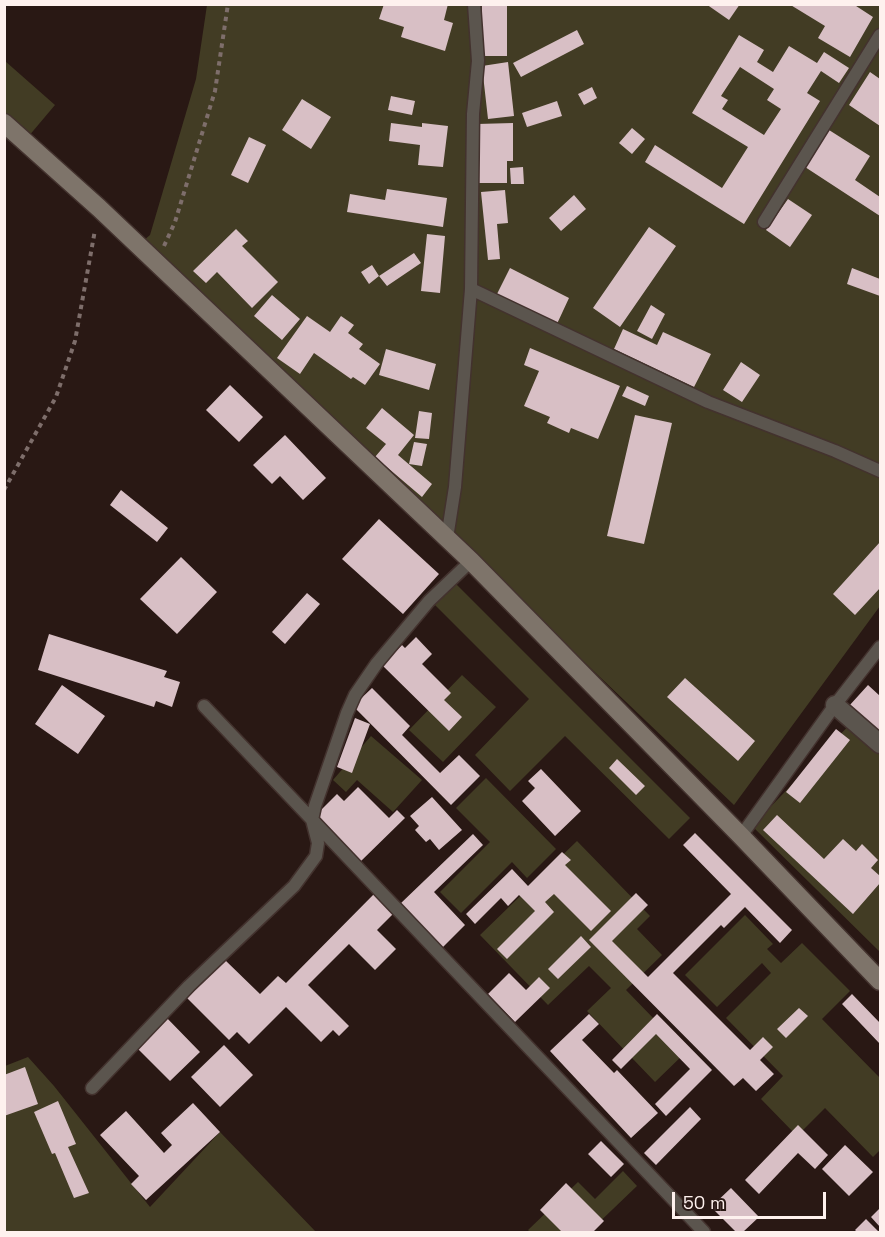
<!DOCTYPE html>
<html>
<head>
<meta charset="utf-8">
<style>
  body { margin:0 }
  #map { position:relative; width:885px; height:1237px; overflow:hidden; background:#291814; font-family:"Space Grotesk",sans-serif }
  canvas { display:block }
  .frame { position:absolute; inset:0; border:6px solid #fef1ee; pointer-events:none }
  .scale { position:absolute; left:672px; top:1192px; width:154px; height:27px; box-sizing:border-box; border:3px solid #fef1ee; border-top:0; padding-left:8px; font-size:18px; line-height:21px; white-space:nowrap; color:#fef1ee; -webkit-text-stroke:4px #291814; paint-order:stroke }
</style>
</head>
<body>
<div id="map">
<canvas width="885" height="1237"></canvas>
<div class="frame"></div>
<div class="scale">50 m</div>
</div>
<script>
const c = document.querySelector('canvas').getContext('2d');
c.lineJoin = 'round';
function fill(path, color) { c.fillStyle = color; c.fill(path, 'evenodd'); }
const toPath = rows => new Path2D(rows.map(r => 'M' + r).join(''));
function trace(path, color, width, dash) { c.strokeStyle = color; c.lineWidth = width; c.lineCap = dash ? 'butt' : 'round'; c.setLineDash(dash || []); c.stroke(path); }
fill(toPath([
  [207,5,880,5,880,606,734,805,143,241,150,235,196,79],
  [5,61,55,105,28,137,5,115],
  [453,581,690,818,669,839,565,736,510,791,475,755,529,699,432,602],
  [462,675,496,707,443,762,409,730],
  [858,716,880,738,880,952,752,826],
  [371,736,422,780,393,812,357,780,346,792,333,780],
  [486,778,556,849,527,878,512,862,461,913,440,892,490,842,456,808],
  [577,841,650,916,637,929,662,955,626,990,686,1052,655,1082,587,1011,611,988,589,966,548,1005,480,935],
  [745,915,773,944,767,949,781,963,802,943,850,991,822,1019,880,1078,880,1150,873,1157,825,1108,797,1136,761,1099,783,1076,726,1018,771,973,762,963,717,1007,685,975],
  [28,1057,54,1086,150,1207,220,1132,316,1232,5,1232,5,1066],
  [623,1171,637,1186,589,1232,530,1232,528,1230,578,1182,595,1199]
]), '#423c24');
fill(toPath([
  [384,4,448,4,444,20,453,23,445,51,401,37,404,27,379,19],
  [482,4,507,4,507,56,481,56],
  [706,4,740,4,729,20],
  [789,4,853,4,873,17,850,57,818,38,825,26],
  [577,30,584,44,521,77,513,63],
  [739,35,764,50,757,62,773,72,789,46,817,63,824,52,849,68,839,83,821,71,807,93,820,101,744,224,645,162,655,145,722,188,748,147,692,113],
  [740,67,774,89,767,100,781,109,764,135,722,109,728,100,721,96],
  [508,62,514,116,488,119,482,66],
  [870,72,880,79,880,126,849,105],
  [592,87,597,98,584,105,578,94],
  [391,96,415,101,412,115,388,110],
  [302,99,331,117,311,149,282,130],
  [557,101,562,116,527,127,522,113],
  [391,123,422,127,422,123,448,126,443,167,418,165,420,145,389,141],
  [513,123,513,161,507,161,507,183,477,183,477,124],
  [632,128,645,139,632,154,619,143],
  [829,130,870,156,855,180,880,197,880,216,805,167],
  [249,137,266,145,248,183,231,175],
  [523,167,524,184,511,184,510,168],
  [387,189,447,198,443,227,347,212,350,194,385,200],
  [505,190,508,223,497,224,500,259,488,260,481,192],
  [574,195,586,209,561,231,549,218],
  [788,199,812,215,790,247,766,230],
  [649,227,676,246,620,327,593,308],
  [236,229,248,241,242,246,278,282,252,308,217,272,206,283,193,271],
  [427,234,445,236,440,293,421,291],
  [414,253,421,263,387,286,379,276],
  [372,265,379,276,369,284,361,272],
  [510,268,569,298,556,326,496,296],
  [852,268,880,279,880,296,847,284],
  [272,295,300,319,282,340,254,316],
  [651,305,665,314,652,339,637,331],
  [307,316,330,332,341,316,354,325,348,333,363,344,359,349,380,364,365,385,353,377,351,379,314,353,300,374,277,358],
  [623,329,657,345,663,332,711,354,694,387,614,349],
  [530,348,620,386,598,439,571,428,569,433,547,423,550,417,524,406,539,371,524,365],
  [386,349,436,364,429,390,379,375],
  [741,362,760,375,742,402,723,390],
  [230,385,263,417,239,442,206,410],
  [627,386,649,396,645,406,622,396],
  [382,408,414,435,398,455,432,484,422,497,375,457,386,444,366,428],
  [419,411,432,413,429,439,415,438],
  [635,415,672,423,644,544,607,536],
  [285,435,326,478,303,500,280,476,272,484,253,465],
  [414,442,427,444,422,466,409,464],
  [121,490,168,528,157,542,110,505],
  [379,519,439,574,403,614,342,559],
  [880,542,880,588,855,615,833,594],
  [181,557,217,592,177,634,140,599],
  [307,593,320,604,285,644,272,632],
  [49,634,167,671,164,677,180,682,172,707,156,701,154,707,38,670],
  [416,637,432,654,422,664,451,693,444,700,462,717,449,731,382,665,402,645,405,648],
  [685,678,755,741,738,761,667,697],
  [62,685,105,716,78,754,35,724],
  [868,685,880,696,880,734,849,706],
  [372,688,410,726,402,735,440,773,459,755,480,776,451,805,353,706],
  [355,718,370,724,352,773,337,767],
  [836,729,850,740,800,803,786,792],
  [617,759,645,786,636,795,609,768],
  [541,769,581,811,555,836,522,801,535,788,528,781],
  [358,787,389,818,397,810,405,818,360,862,315,816,337,794,344,801],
  [432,797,462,830,439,850,430,839,426,842,415,830,419,826,410,816],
  [777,815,824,859,843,839,856,851,862,844,878,860,871,868,880,876,880,883,853,914,763,830],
  [695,833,792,930,780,943,745,907,724,928,721,925,673,973,750,1050,763,1037,773,1047,760,1060,774,1074,756,1091,743,1078,734,1086,589,940,636,893,648,905,612,941,648,977,731,894,683,845],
  [473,834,483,845,434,892,465,925,442,948,400,904],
  [562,852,571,860,565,865,611,911,591,931,554,894,545,902,554,912,507,959,497,949,535,911,519,895,508,906,501,898,475,924,466,914,512,869,528,886],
  [374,894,393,914,377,930,396,949,375,970,349,944,308,985,349,1026,339,1036,333,1030,321,1042,286,1007,249,1044,237,1032,229,1040,187,998,225,960,260,994,278,976,286,983],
  [581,936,591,947,558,979,548,969],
  [509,973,526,990,539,977,550,988,515,1022,488,994],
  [852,994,880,1023,880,1044,842,1004],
  [799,1008,808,1016,786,1038,777,1029],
  [589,1014,599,1024,582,1040,614,1073,617,1070,658,1113,631,1138,550,1051],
  [657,1014,712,1070,666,1116,655,1104,690,1069,656,1034,621,1069,612,1060],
  [164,1015,200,1052,170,1081,134,1045],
  [224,1045,253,1075,220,1107,191,1077],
  [25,1067,38,1104,4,1116,4,1075],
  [58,1101,76,1144,68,1147,89,1193,74,1198,55,1153,52,1154,34,1112],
  [193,1103,220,1132,146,1200,131,1184,139,1176,100,1135,126,1111,164,1153,172,1145,161,1133],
  [690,1107,701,1119,656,1165,644,1153],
  [798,1125,828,1155,815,1169,798,1153,759,1194,745,1180],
  [601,1141,624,1164,611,1177,588,1154],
  [845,1145,873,1172,849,1196,822,1169],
  [566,1183,604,1221,593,1232,562,1232,540,1210],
  [731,1188,759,1217,743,1232,736,1232,711,1207],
  [880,1208,880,1227,871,1217],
  [866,1219,879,1232,857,1232,855,1230]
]), '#d8bfc5');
const lane = toPath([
  [474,4,478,61,473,114,471,289,708,402,835,451,880,471],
  [764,222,880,35],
  [447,538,455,487,471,289],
  [204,706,704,1232],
  [741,836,835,705,880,647],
  [92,1088,189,986,294,886,316,856,318,843,312,820,315,806,347,713,355,695,377,663,429,601,471,561]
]);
const street = toPath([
  [835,705,880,744]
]);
const secondary = toPath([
  [4,123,99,208,471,561,741,836,880,981]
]);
trace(lane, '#43322e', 15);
trace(street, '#43322e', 21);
trace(secondary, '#43322e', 21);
trace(toPath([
  [164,246,175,222,215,91,228,4],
  [4,490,56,397,75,341,95,230]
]), '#7e6e6b', 4, [4.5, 4.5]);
trace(lane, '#5b554e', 12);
trace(street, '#5b554e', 18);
trace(secondary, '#7e746a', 18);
</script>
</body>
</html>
